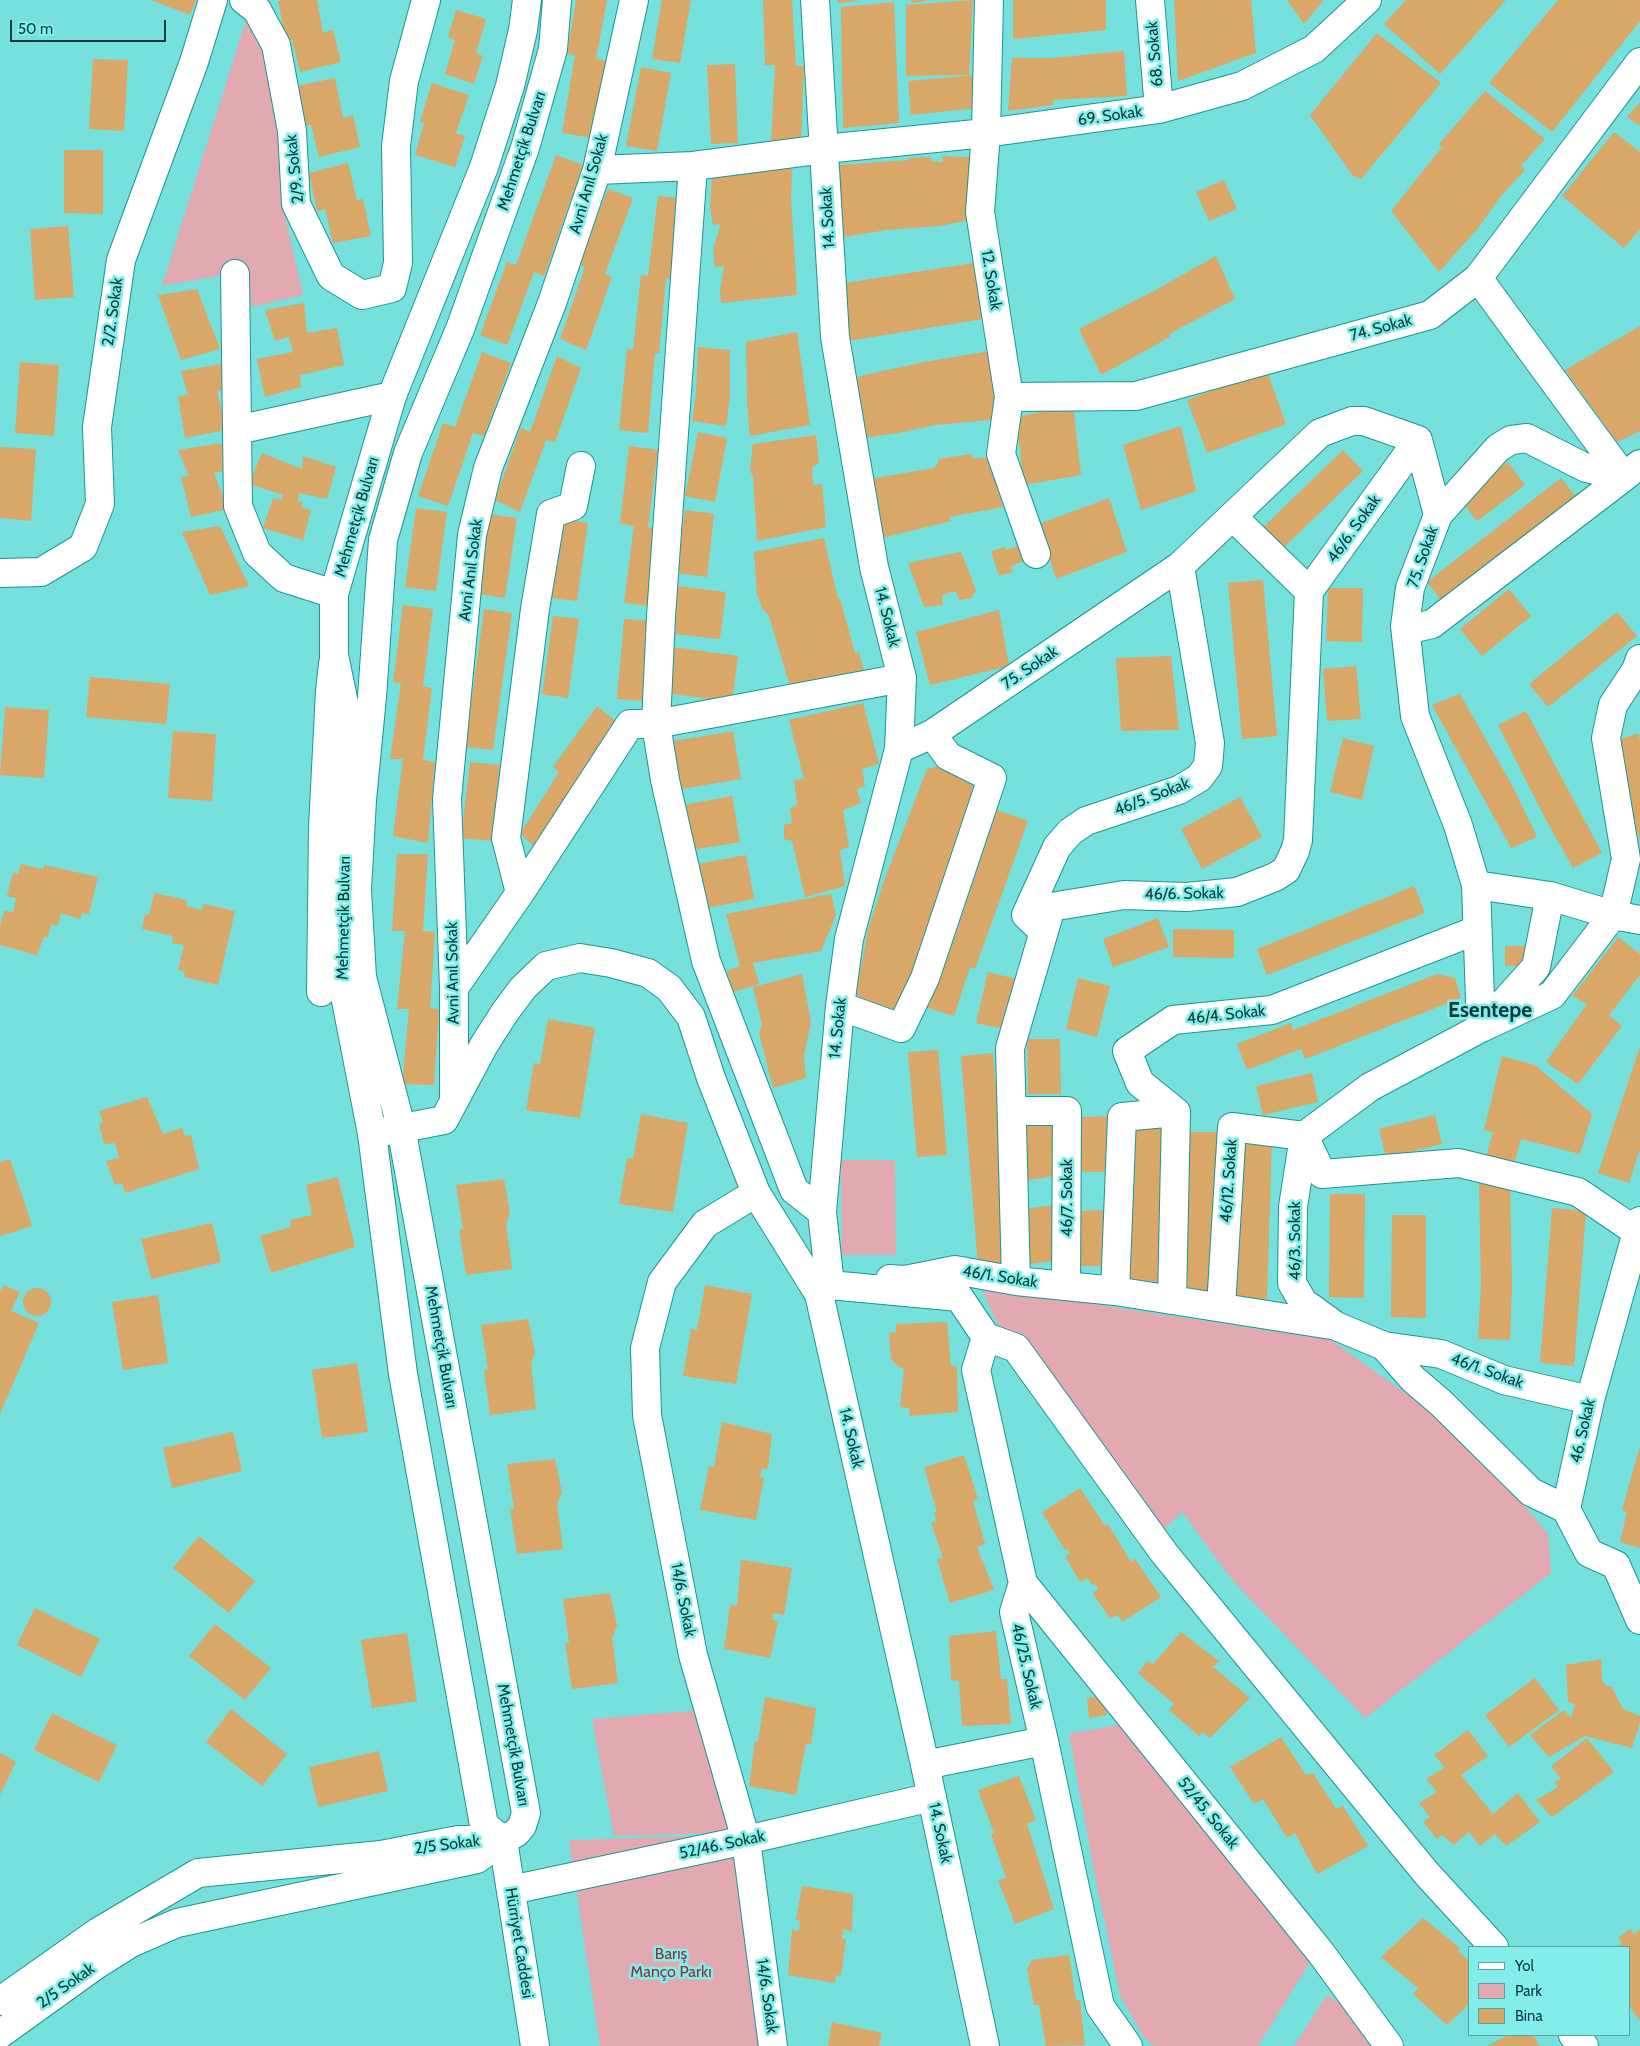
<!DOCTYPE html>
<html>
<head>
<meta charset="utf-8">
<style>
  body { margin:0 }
  #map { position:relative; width:1640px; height:2046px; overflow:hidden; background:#75e0dc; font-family:Cabin,sans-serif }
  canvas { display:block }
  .legend { position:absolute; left:1468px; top:1946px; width:162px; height:90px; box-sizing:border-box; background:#83eee9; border:1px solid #53a6a3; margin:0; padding:6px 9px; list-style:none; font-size:15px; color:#0a3b3a }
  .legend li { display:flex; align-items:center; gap:10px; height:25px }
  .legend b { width:25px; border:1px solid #53a6a3 }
  .scale { position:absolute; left:10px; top:20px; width:156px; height:22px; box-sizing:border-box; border:2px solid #0a3b3a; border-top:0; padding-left:6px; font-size:15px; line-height:18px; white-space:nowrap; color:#0a3b3a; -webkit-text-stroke:4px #83eee9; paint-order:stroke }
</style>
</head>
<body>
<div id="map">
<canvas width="1640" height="2046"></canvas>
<ul class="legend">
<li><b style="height:6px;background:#fff"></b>Yol</li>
<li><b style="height:14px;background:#e2aab0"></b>Park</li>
<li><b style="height:14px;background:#d9a768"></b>Bina</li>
</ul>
<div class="scale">50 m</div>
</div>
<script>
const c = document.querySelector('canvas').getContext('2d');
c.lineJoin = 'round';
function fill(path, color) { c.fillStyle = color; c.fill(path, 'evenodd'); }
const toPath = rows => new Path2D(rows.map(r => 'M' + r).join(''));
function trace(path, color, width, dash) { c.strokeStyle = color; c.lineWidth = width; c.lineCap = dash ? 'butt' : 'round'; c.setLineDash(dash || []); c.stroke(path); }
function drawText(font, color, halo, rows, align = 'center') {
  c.font = font + ' Cabin,sans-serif'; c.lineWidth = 5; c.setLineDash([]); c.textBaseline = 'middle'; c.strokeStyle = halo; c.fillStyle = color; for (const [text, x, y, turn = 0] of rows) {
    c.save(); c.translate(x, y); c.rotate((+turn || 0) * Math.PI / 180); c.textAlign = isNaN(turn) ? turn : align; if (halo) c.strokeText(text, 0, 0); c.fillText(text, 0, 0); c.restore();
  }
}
fill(toPath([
  [247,17,268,55,285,144,282,203,303,295,252,307,245,271,162,286],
  [841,1160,895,1160,896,1255,842,1255],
  [981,1287,1331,1340,1431,1411,1500,1477,1548,1534,1551,1573,1365,1718,1233,1581,1182,1512,1163,1530,996,1321],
  [704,1710,730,1833,614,1836,592,1719],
  [1122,1724,1312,1959,1258,2046,1154,2046,1143,2036,1120,1995,1095,1876,1069,1734],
  [730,1835,771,2046,600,2046,569,1840],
  [1327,1995,1340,2003,1376,2046,1294,2046]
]), '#e2aab0');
fill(toPath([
  [151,0,196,0,190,15],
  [283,0,317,0,323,33,333,30,341,62,300,72,292,40,286,41,278,1],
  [576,0,607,0,596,59,607,61,593,138,562,133,575,55,567,54],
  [662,0,691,0,680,63,652,59],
  [763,0,792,0,796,66,804,66,801,143,771,141,775,65,765,65],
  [837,0,857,0,857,1,838,3],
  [911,0,926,0,926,1,912,3],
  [973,0,969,75,906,76,906,5],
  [1013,0,1106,0,1106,30,1013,39],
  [1174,0,1251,0,1256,53,1178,81],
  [1287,0,1324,0,1304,24],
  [1406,0,1506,0,1440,74,1384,24],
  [1558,0,1640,0,1640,21,1552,132,1489,83],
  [894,2,899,123,843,128,841,7],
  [456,10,486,19,476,53,483,56,474,84,445,74,455,40,448,37],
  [1377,33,1441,83,1361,179,1353,176,1310,115],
  [1124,51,1127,96,1053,100,1053,105,1008,111,1012,58,1052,58],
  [93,59,128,60,124,131,89,129],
  [735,64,738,143,711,144,707,65],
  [641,67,671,73,657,151,626,146],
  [975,75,978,108,911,115,908,81],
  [335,78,343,118,353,115,360,147,319,157,311,125,306,125,297,86],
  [432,83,469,95,456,133,465,136,455,167,415,155,424,123,420,121],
  [1485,91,1545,139,1521,166,1525,170,1500,197,1478,228,1439,272,1391,211,1442,147,1439,144],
  [1640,102,1640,126,1627,117],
  [1614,132,1640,152,1640,229,1624,248,1562,196],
  [64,150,103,150,103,214,64,213],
  [556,155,583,165,544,276,534,272,507,345,480,335,507,262,516,265],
  [942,156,970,157,969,220,940,226,887,230,837,238,840,165,907,160,909,158,930,157,933,161,943,162],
  [348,163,357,200,363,199,371,236,333,243,325,209,317,211,309,173],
  [792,167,791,199,797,295,721,303,720,291,724,266,715,267,713,249,721,224,713,225,710,208,712,174],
  [1224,180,1237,209,1209,221,1196,192],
  [608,189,633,198,605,274,612,277,586,350,560,339,585,267,579,264],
  [658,196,685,199,675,280,666,278,659,353,655,353,648,433,619,430,627,349,633,350,641,275,648,276],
  [68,226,74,297,35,300,30,229],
  [1216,256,1235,299,1169,334,1170,337,1101,375,1079,329,1152,292],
  [980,262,983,319,848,341,845,283],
  [197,289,220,349,181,360,158,295],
  [304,303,307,333,337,328,344,365,300,375,301,387,265,397,257,359,293,352,289,337,275,341,265,310],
  [1640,326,1640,431,1617,442,1565,370],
  [797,332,810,425,750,436,747,403,746,342],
  [698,347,730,350,730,396,726,426,692,421,696,392],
  [996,350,1001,419,935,425,898,433,863,438,856,377,924,362],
  [482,352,511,363,484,436,473,433,448,506,418,496,443,423,455,427],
  [557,356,581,368,555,442,546,440,520,512,495,500,521,427,530,432],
  [20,362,59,365,54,436,15,433],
  [221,364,225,390,217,391,226,430,185,438,178,396,188,395,181,371],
  [1267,371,1286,424,1207,453,1187,400],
  [1073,405,1081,475,1023,485,1020,448,1013,418],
  [1181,426,1196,491,1141,510,1123,445],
  [698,432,727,438,715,502,685,496],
  [816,435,819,463,812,467,813,485,822,484,826,527,757,541,753,477,750,470,753,444],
  [221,443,228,470,214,473,228,509,191,517,181,477,189,476,178,450],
  [629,446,658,450,648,527,660,529,650,606,624,603,634,526,620,523],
  [0,447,36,449,31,521,0,518],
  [1343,450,1363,471,1276,555,1256,534],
  [262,453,302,469,303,456,336,467,327,499,299,493,298,501,303,502,301,507,311,510,303,540,263,528,273,498,281,500,283,495,249,484],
  [972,454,973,459,989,457,1003,507,949,517,951,521,878,539,870,479,933,468,938,464,938,459],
  [1508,462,1525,485,1477,521,1459,498],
  [1561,478,1581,503,1446,607,1427,582],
  [1109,498,1127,552,1056,579,1039,524],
  [416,508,447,512,436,591,405,587],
  [685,510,714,514,707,577,677,573],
  [490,514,517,518,505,598,478,594],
  [562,519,588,523,577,601,551,598],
  [220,526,249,586,210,595,182,532],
  [824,538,838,599,840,599,855,653,859,652,865,675,791,690,769,616,762,608,757,595,754,552],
  [1021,545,1026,560,1011,566,1013,572,999,576,991,551,1005,547,1006,550],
  [961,552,976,590,972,598,959,600,956,591,942,595,943,605,924,607,908,563],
  [1263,580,1277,736,1242,739,1228,583],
  [678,586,726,592,720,639,673,634],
  [1328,588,1363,588,1362,642,1326,641],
  [1509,589,1531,616,1482,656,1460,629],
  [403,605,433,609,423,686,432,688,423,760,435,762,428,843,393,836,403,759,390,759,401,683,393,682],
  [484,609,512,613,493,750,465,747],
  [999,610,1009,666,930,685,916,632],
  [1617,612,1637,636,1548,707,1529,684],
  [553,616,579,619,568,698,542,694],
  [624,619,650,621,642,701,617,699],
  [673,647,738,656,732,702,666,693],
  [1171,656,1179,730,1121,731,1116,658],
  [1356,666,1361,719,1327,721,1323,669],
  [90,677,170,684,166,724,86,717],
  [1460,694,1513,787,1537,837,1511,848,1432,705],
  [863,703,879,764,862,769,865,786,857,789,861,803,843,810,849,847,840,850,845,886,805,897,792,841,784,839,784,825,792,823,790,808,797,805,794,780,804,779,789,720],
  [597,706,619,724,541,852,520,834,559,772,553,767],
  [5,707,49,710,44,778,0,775],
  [1526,711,1602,853,1573,868,1546,820,1498,725],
  [173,731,216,734,212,801,168,798],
  [733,731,741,779,676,790,668,742],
  [1638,733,1640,740,1640,840,1608,743],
  [1343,738,1374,746,1362,800,1330,792],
  [470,762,500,765,491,841,461,838],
  [947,764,965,770,977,797,901,1016,856,995,868,929,885,878,927,769],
  [732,796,740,842,691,850,683,805],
  [1240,797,1262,837,1202,869,1181,829],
  [997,810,1028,821,975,969,970,967,954,1016,925,1007,941,958,947,960],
  [397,854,428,854,423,931,435,932,430,1008,439,1009,434,1085,402,1084,409,1009,397,1009,405,931,392,931],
  [746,855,754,899,707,908,698,864],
  [21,864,43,869,44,865,98,877,89,914,82,913,80,919,61,913,58,926,51,924,48,937,44,937,37,955,0,945,0,927,4,911,13,912,16,898,7,896,13,872,18,874],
  [1414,886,1425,913,1267,975,1257,949],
  [154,893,187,900,186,906,202,910,204,904,235,911,218,985,184,977,185,972,178,970,184,945,172,943,173,936,142,929,145,914,149,915],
  [831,894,836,915,821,951,753,963,759,984,733,992,727,971,740,966,726,914],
  [1158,918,1169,947,1113,967,1103,939],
  [1173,929,1234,930,1234,958,1173,957],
  [1618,937,1640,954,1640,975,1609,1015,1622,1026,1578,1084,1546,1062,1587,1004,1572,996],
  [1505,946,1530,946,1530,966,1505,966],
  [988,972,1020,980,1008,1030,976,1023],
  [802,974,811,1022,804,1056,806,1078,773,1088,759,1033,762,1025,753,987],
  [1437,974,1455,978,1461,998,1305,1059,1301,1049,1247,1070,1237,1044,1291,1023,1293,1030],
  [1078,978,1110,986,1097,1037,1066,1029],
  [548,1019,595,1028,580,1118,526,1110,534,1063,540,1064],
  [1027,1039,1060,1039,1061,1094,1028,1094],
  [1640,1046,1640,1149,1629,1183,1598,1173],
  [938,1050,947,1155,917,1157,908,1052],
  [993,1053,1011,1264,978,1266,961,1056],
  [1502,1056,1535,1065,1592,1114,1580,1154,1521,1139,1512,1171,1484,1163,1493,1132,1484,1130],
  [1312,1073,1318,1102,1263,1115,1256,1086],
  [147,1097,163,1134,182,1128,185,1136,191,1135,199,1169,125,1193,122,1183,115,1185,106,1161,119,1158,115,1143,104,1144,99,1124,103,1122,99,1111],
  [641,1114,688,1123,673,1212,619,1204,627,1158,633,1159],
  [1435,1115,1442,1144,1386,1158,1379,1129],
  [1112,1116,1114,1172,1080,1172,1079,1117],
  [1053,1122,1060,1175,1028,1180,1021,1127],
  [1134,1122,1168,1122,1163,1282,1128,1281],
  [1188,1132,1222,1132,1217,1292,1182,1292],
  [1238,1139,1272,1139,1267,1299,1232,1298],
  [10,1159,32,1226,0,1236,0,1162],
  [338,1177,355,1247,271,1273,260,1236,291,1227,290,1220,312,1215,306,1185],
  [504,1179,510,1212,506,1224,512,1269,466,1275,459,1230,463,1229,456,1185],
  [1479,1183,1510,1184,1512,1286,1510,1340,1478,1339,1481,1285],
  [1330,1194,1365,1194,1364,1298,1329,1297],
  [1056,1205,1063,1260,1030,1264,1023,1209],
  [1552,1208,1586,1211,1574,1366,1540,1363],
  [1108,1210,1110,1266,1076,1266,1075,1211],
  [1392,1215,1426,1215,1426,1318,1391,1317],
  [212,1223,221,1262,151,1279,141,1239],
  [3,1285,20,1292,11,1311,39,1323,0,1414,0,1293],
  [705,1285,752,1294,736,1384,683,1376,691,1329,697,1330],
  '23 1302a14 14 0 1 1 28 0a14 14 0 1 1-28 0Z',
  [158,1295,168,1363,123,1370,112,1302],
  [528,1319,535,1352,531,1364,536,1409,490,1415,484,1370,488,1369,481,1325],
  [947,1322,951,1366,957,1366,958,1412,910,1416,909,1408,900,1407,904,1368,899,1367,891,1359,889,1333,896,1332,896,1324],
  [357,1363,368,1432,322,1438,312,1370],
  [722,1422,772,1434,768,1469,762,1468,760,1477,764,1478,756,1520,700,1510,709,1466,714,1467],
  [233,1432,242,1471,172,1488,163,1448],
  [1640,1446,1640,1548,1620,1542,1627,1512,1622,1510],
  [964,1455,978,1499,973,1501,985,1544,977,1547,994,1590,950,1603,937,1559,943,1558,931,1523,936,1521,934,1512,937,1512,924,1467],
  [555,1459,562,1492,557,1504,563,1549,517,1554,510,1509,514,1509,507,1464],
  [1080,1488,1105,1526,1108,1524,1131,1562,1135,1559,1161,1597,1122,1622,1118,1615,1110,1618,1093,1594,1098,1588,1095,1584,1092,1585,1088,1578,1080,1582,1065,1556,1070,1554,1068,1549,1065,1550,1042,1512],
  [199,1536,255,1581,229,1613,173,1568],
  [741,1560,792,1568,784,1615,773,1613,772,1619,778,1621,770,1658,724,1649,730,1605,737,1606],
  [610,1593,617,1626,612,1638,618,1683,572,1689,565,1643,569,1643,563,1599],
  [35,1608,100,1639,81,1677,17,1645],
  [215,1624,271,1668,245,1700,189,1656],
  [996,1631,1001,1679,1007,1679,1011,1724,962,1726,959,1681,951,1680,949,1636],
  [1181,1632,1219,1661,1213,1667,1250,1698,1210,1738,1203,1732,1199,1736,1169,1710,1174,1704,1138,1673,1147,1661,1153,1664],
  [407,1633,417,1701,372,1708,361,1640],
  [1601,1659,1602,1680,1606,1686,1611,1686,1623,1709,1640,1716,1640,1722,1632,1748,1585,1736,1549,1757,1530,1735,1564,1710,1571,1718,1575,1705,1568,1702,1566,1665],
  [1535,1678,1559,1710,1509,1747,1485,1715],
  [1105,1696,1107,1715,1089,1718,1087,1698],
  [765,1697,816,1708,811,1744,806,1744,796,1795,749,1786,755,1741,758,1741],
  [231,1709,287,1754,262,1786,206,1742],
  [52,1713,117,1745,99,1782,34,1750],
  [1468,1730,1488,1756,1461,1775,1493,1814,1518,1793,1540,1822,1506,1846,1495,1834,1480,1846,1469,1832,1453,1845,1443,1835,1437,1839,1423,1822,1430,1817,1419,1803,1437,1792,1426,1779,1445,1767,1434,1755],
  [1281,1737,1306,1775,1313,1773,1336,1809,1343,1806,1368,1846,1317,1874,1295,1833,1287,1838,1263,1799,1254,1804,1230,1767],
  [1587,1738,1614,1772,1552,1817,1536,1800,1558,1787,1554,1782,1561,1779,1551,1766],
  [379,1751,388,1791,318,1807,309,1767],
  [0,1753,16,1762,0,1795],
  [1019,1776,1036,1820,1027,1824,1054,1909,1015,1924,998,1880,1006,1878,991,1834,994,1833,978,1790],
  [802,1886,853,1894,852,1932,843,1929,842,1939,846,1939,841,1976,836,1975,835,1983,788,1975,792,1930,799,1931,800,1921,796,1920],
  [1423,1918,1460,1948,1458,1951,1469,1961,1469,2004,1447,2025,1413,1994,1418,1988,1381,1957],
  [1630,1929,1634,1934,1640,1929,1640,2021,1629,2006,1629,1947,1616,1947,1622,1943,1618,1938],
  [1069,1955,1076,2000,1080,2000,1085,2045,1046,2046,1039,2005,1034,2005,1027,1969,1032,1960],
  [832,2022,882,2033,879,2046,828,2046],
  [1508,2035,1533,2035,1540,2046,1487,2046]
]), '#d9a768');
const minor = toPath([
  [244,0,257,10,276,45,292,131,296,204,331,276,362,295,392,288,398,263,396,146,404,81,426,0],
  [815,0,835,337,874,567,902,678,899,749,849,939,840,1006,822,1212,830,1285],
  [989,0,986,133,980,212,1009,397,1001,454,1036,554],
  [1150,0,1159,109],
  [693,166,824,149,986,133,1159,109,1242,86,1314,49,1367,0],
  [597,170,693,166,661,616,656,724,902,678],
  [235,274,238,506,257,553,284,578,334,594],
  [1009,397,1136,396,1430,315,1478,278,1640,62],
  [237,430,392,396],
  [1438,515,1498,448,1511,440,1527,438,1586,468,1624,477,1640,464],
  [1233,517,1309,591],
  [0,573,41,572,83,547,100,504,97,427,121,260,194,62,213,0],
  [1405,626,1419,627,1432,624,1624,477,1478,278],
  [899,749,932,734,1180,566,1320,433,1352,421,1364,421,1418,440,1438,515,1410,588,1405,626,1415,716,1458,825,1476,885,1481,1028],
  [1476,885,1550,896,1613,915,1640,920],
  [520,893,630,724,656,724,665,780,706,961,794,1190,822,1212],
  [1044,932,1026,915,1057,847,1070,832,1086,821,1179,790,1199,778,1208,766,1210,743,1180,566],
  [454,988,520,893,506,838,535,609,551,514,573,506,581,466],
  [321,992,323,827,330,691,333,664],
  [840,1006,901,1028,925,978,992,778,948,756,932,734],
  [1490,1018,1536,967,1550,896],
  [454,1097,454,988,447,799,472,535,488,468,552,303,597,170,634,0],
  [1012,1111,1067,1111,1066,1286],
  [372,1134,444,1120,484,1045,505,1012,523,988,546,966,580,958,611,963,648,973,669,988,691,1017,711,1078,756,1193,819,1294,925,1765,985,2046],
  [756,1193,705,1224,662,1282,645,1348,647,1415,693,1655,746,1840,773,2046],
  [1640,1221,1590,1400,1566,1509,1589,1553,1616,1565,1640,1620],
  [890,1279,905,1280,955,1270,1016,1281,1115,1291,1331,1325],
  [1016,1281,1010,1048,1051,907,1124,895,1187,897,1237,892,1275,877,1286,870,1295,851,1298,840,1309,591,1418,440],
  [830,1285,959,1297,986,1337,976,1370,1023,1583,1014,1612,1044,1741,1100,2006,1128,2046],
  [1115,1291,1122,1117,1176,1112,1140,1083,1127,1051,1173,1020,1272,1010,1477,930],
  [1172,1300,1176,1112],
  [1221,1307,1232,1127,1304,1136,1322,1174,1459,1163,1578,1192,1640,1234],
  [986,1337,1016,1348,1164,1553,1427,1874,1494,1947],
  [1384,1346,1441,1354,1504,1380,1590,1400],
  [1566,1509,1531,1492,1441,1403,1413,1379,1384,1346,1336,1326,1303,1302,1292,1283,1293,1207,1304,1136,1370,1087,1481,1028,1552,995,1613,915,1626,859,1606,738,1613,705,1636,670,1640,659],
  [1023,1583,1321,1953,1389,2046],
  [925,1765,1044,1741],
  [503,1840,535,2046],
  [511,1890,746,1840,932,1797],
  [0,2001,98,1932,198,1873,381,1855,458,1840,503,1840],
  [0,2034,96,1965,131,1943,177,1923,477,1859,503,1840],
  [1573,2035,1584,2046]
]);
const major = toPath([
  [527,0,523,30,510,86,484,167,392,396,334,594,334,655,347,718,342,980,372,1134,403,1374,484,1825,503,1840,516,1833,522,1826,526,1813,401,1127,362,977,357,890,362,800,372,697,383,540,408,453,460,329,525,148,553,49,557,0]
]);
trace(minor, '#1b9693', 30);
trace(major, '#1b9693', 30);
trace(minor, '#fff', 28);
trace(major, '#fff', 28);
drawText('16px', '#0a3b3a', '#83eee9', [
  ["68. Sokak",1155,54,-95],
  ["69. Sokak",1110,116,-8],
  ["Mehmetçik Bulvarı",522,151,-72],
  ["2/9. Sokak",295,169,-96],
  ["Avni Anıl Sokak",589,184,-74],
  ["14. Sokak",828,218,-93],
  ["12. Sokak",991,280,81],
  ["2/2. Sokak",113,312,-82],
  ["74. Sokak",1381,328,-15],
  ["Mehmetçik Bulvarı",357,517,-74],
  ["46/6. Sokak",1354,529,-54],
  ["75. Sokak",1423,557,-71],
  ["Avni Anıl Sokak",471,570,-83],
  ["14. Sokak",887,617,76],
  ["75. Sokak",1030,668,-34],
  ["46/5. Sokak",1152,797,-21],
  ["46/6. Sokak",1184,894,-1],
  ["Mehmetçik Bulvarı",344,918,-89],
  ["Avni Anıl Sokak",453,973,-91],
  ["46/4. Sokak",1226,1015,-6],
  ["14. Sokak",838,1028,-84],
  ["46/12. Sokak",1229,1181,-86],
  ["46/7. Sokak",1067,1198,-90],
  ["46/3. Sokak",1295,1241,-90],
  ["46/1. Sokak",1000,1277,9],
  ["Mehmetçik Bulvarı",441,1347,80],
  ["46/1. Sokak",1487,1371,20],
  ["46. Sokak",1583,1431,-77],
  ["14. Sokak",851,1438,77],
  ["14/6. Sokak",683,1600,79],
  ["46/25. Sokak",1026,1666,77],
  ["Mehmetçik Bulvarı",513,1745,80],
  ["52/45. Sokak",1208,1813,51],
  ["14. Sokak",940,1833,78],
  ["2/5 Sokak",447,1845,-7],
  ["52/46. Sokak",722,1845,-12],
  ["Hürriyet Caddesi",519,1943,81],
  ["2/5 Sokak",66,1986,-35],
  ["14/6. Sokak",767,1996,82]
]);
drawText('16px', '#8e2f42', '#83eee9', [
  ["Barış",671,1954],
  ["Manço Parkı",671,1972]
]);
drawText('bold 21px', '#0a3b3a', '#83eee9', [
  ["Esentepe",1490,1011]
]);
</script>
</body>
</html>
